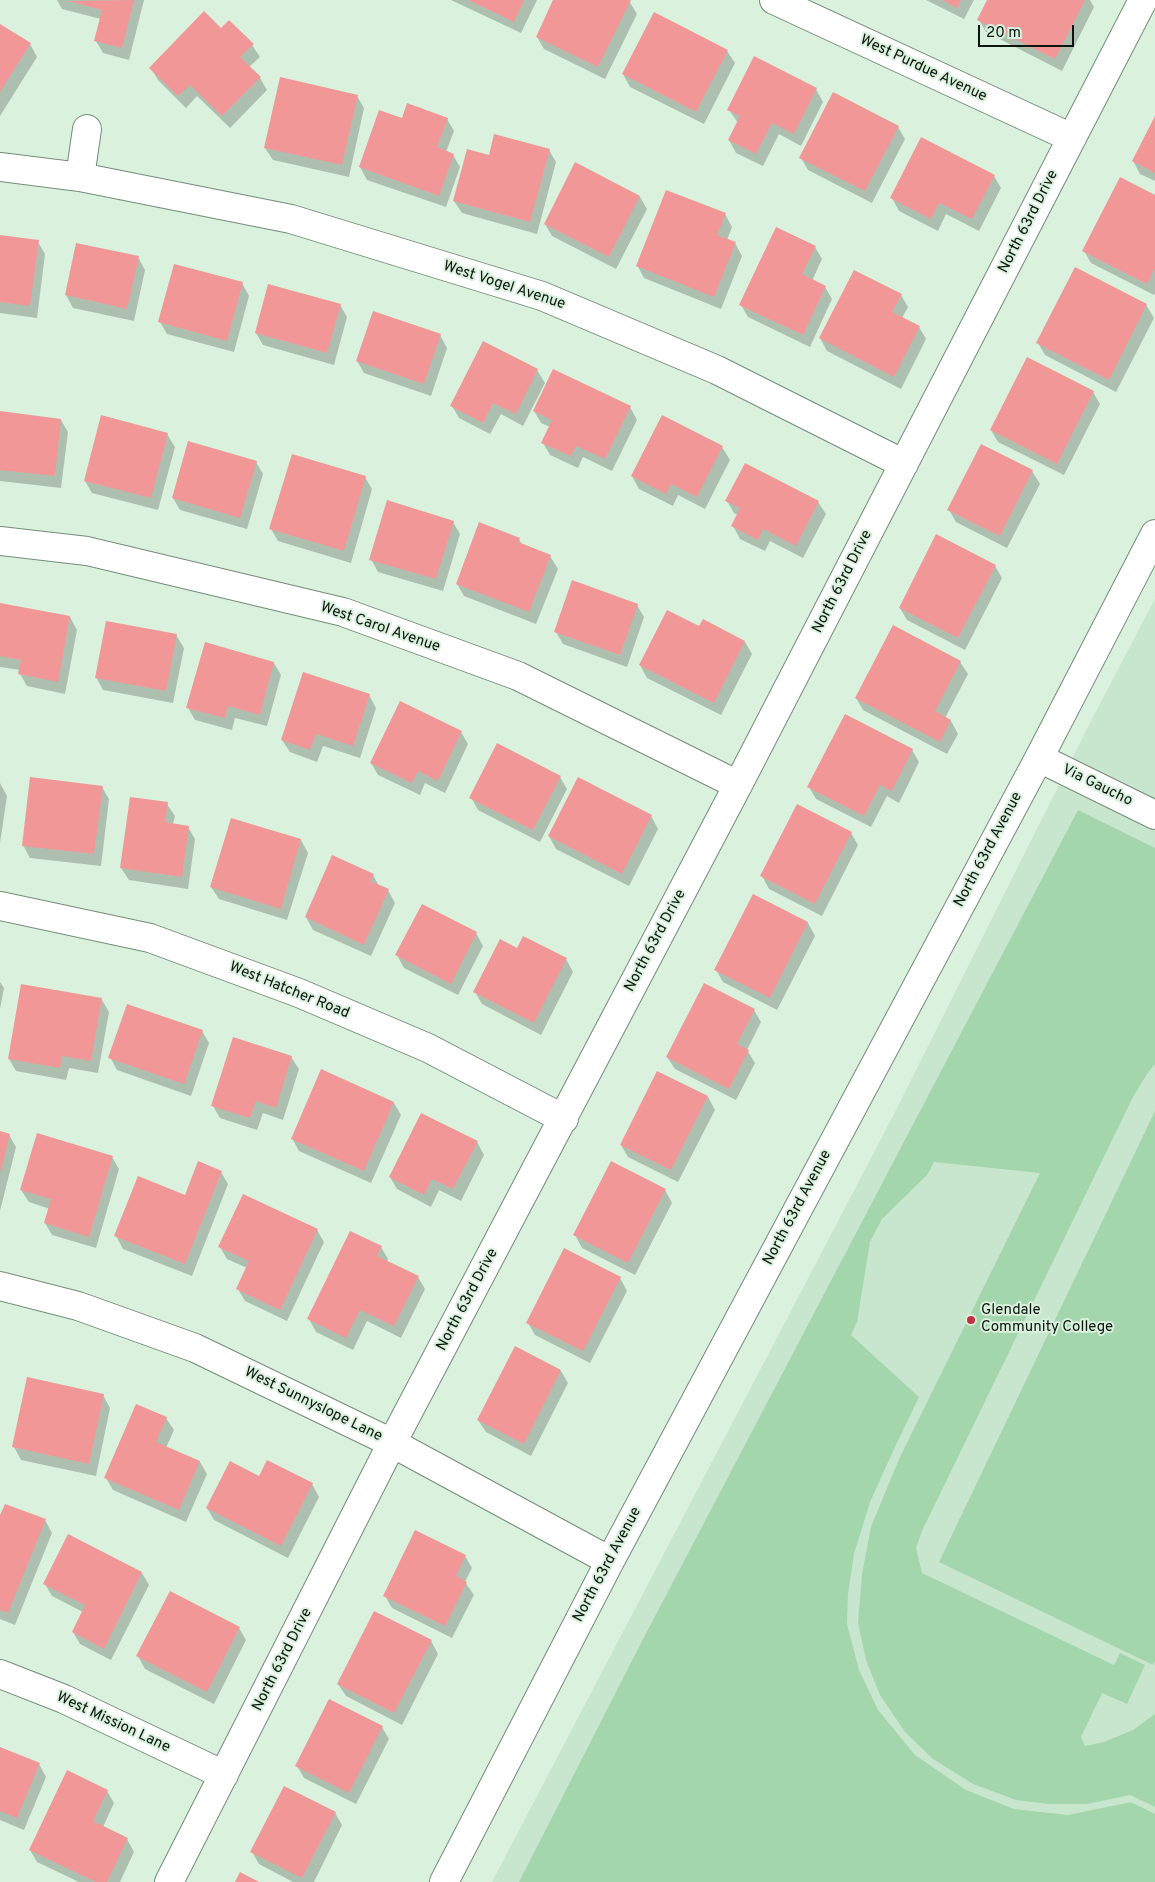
<!DOCTYPE html>
<html>
<head>
<meta charset="utf-8">
<style>
  body { margin:0 }
  #map { position:relative; width:1155px; height:1882px; overflow:hidden; background:#d9f1dd; font-family:Overpass,sans-serif }
  canvas { display:block }
  .scale { position:absolute; left:978px; top:25px; width:96px; height:22px; box-sizing:border-box; border:2px solid #0b140d; border-top:0; padding-left:6px; font-size:15px; line-height:18px; white-space:nowrap; color:#0b140d; -webkit-text-stroke:4px #d9f1dd; paint-order:stroke }
</style>
</head>
<body>
<div id="map">
<canvas width="1155" height="1882"></canvas>
<div class="scale">20 m</div>
</div>
<script>
const c = document.querySelector('canvas').getContext('2d');
c.lineJoin = 'round';
function fill(path, color) { c.fillStyle = color; c.fill(path, 'evenodd'); }
const toPath = rows => new Path2D(rows.map(r => 'M' + r).join(''));
function trace(path, color, width, dash) { c.strokeStyle = color; c.lineWidth = width; c.lineCap = dash ? 'butt' : 'round'; c.setLineDash(dash || []); c.stroke(path); }
function drawText(font, color, halo, rows, align = 'center') {
  c.font = font + ' Overpass,sans-serif'; c.lineWidth = 4; c.setLineDash([]); c.textBaseline = 'middle'; c.strokeStyle = halo; c.fillStyle = color; for (const [text, x, y, turn = 0] of rows) {
    c.save(); c.translate(x, y); c.rotate((+turn || 0) * Math.PI / 180); c.textAlign = isNaN(turn) ? turn : align; if (halo) c.strokeText(text, 0, 0); c.fillText(text, 0, 0); c.restore();
  }
}
fill(toPath([
  [1155,599,1155,1882,492,1882,893,1116,1092,719]
]), '#c8e6cd');
fill(toPath([
  [1078,810,1155,848,1155,1064,1147,1074,1133,1097,922,1531,916,1548,922,1573,1114,1665,1120,1653,1145,1665,1127,1704,1102,1693,1081,1737,1085,1746,1104,1742,1133,1730,1155,1714,1155,1807,1130,1795,1087,1804,1049,1804,1016,1800,973,1784,933,1759,905,1732,880,1695,866,1660,858,1623,862,1574,871,1527,899,1459,1040,1173,934,1162,927,1175,882,1219,870,1242,857,1322,851,1335,919,1397,894,1449,870,1502,854,1554,848,1594,847,1624,859,1670,878,1710,915,1755,966,1790,1014,1809,1068,1815,1131,1802,1155,1814,1155,1882,519,1882,641,1643],
  [1155,1111,1155,1661,1153,1665,939,1562]
]), '#a4d6ad');
fill(toPath([
  [57,0,144,0,129,60,103,53,96,41,101,19,62,9],
  [451,0,537,0,521,33],
  [555,0,629,1,637,14,605,79,544,49,537,37],
  [926,0,974,0,964,19],
  [989,0,1090,0,1094,7,1062,71,986,32,979,20],
  [0,26,30,44,37,57,0,116],
  [221,30,252,45,260,57,249,67,260,78,267,90,230,128,197,96,186,108,158,80,151,68],
  [727,51,735,63,704,124,630,87,623,74],
  [816,89,823,102,801,146,779,134,763,166,736,153,729,140,738,123,729,110],
  [357,96,364,108,349,177,273,160,265,148],
  [1155,118,1155,181,1140,174,1133,161],
  [403,119,447,119,454,131,446,152,453,155,460,167,446,207,367,180,360,167],
  [898,127,905,139,872,203,808,170,801,158],
  [549,150,556,162,537,234,462,213,454,201,490,156],
  [994,176,1001,188,979,231,946,214,938,231,899,211,892,198],
  [1155,196,1155,294,1154,295,1091,263,1084,251],
  [640,197,647,209,616,269,552,236,545,224],
  [725,214,732,227,727,240,735,243,742,256,721,309,644,278,637,265],
  [0,237,38,242,45,254,37,318,0,313],
  [77,244,138,257,145,270,134,321,73,308,66,295],
  [815,247,822,259,812,281,825,287,832,299,810,347,748,317,741,305],
  [1075,269,1146,305,1154,318,1116,392,1045,355,1038,343],
  [242,283,249,296,234,352,167,334,160,322],
  [901,295,908,307,902,318,919,327,926,339,901,389,827,351,820,338],
  [340,305,347,317,334,365,263,345,256,333],
  [440,335,447,348,431,396,364,373,357,361],
  [484,343,537,370,545,383,523,426,501,414,490,434,459,418,452,406],
  [1093,392,1100,404,1064,475,998,442,991,430],
  [630,407,637,420,612,471,583,457,578,468,550,455,543,443,550,427,541,423,534,411],
  [0,413,61,420,68,432,61,488,0,481],
  [662,417,722,447,730,460,705,509,678,495,673,506,639,489,632,476],
  [167,434,175,447,158,510,92,493,85,481],
  [981,445,1032,471,1040,484,1007,548,956,522,949,510],
  [256,462,263,474,247,529,180,510,173,498],
  [365,477,372,489,351,563,278,541,271,529],
  [727,501,818,502,826,514,803,558,770,541,765,551,740,539,733,526,738,515,734,513],
  [453,522,460,534,443,591,378,572,371,559],
  [519,539,523,546,550,556,558,569,536,624,464,596,457,584],
  [995,566,1002,578,965,650,907,620,900,608],
  [0,604,70,617,77,630,65,694,27,686,20,674,20,670,0,667],
  [637,605,644,617,627,667,563,644,556,632],
  [699,628,745,642,752,654,721,715,647,678,640,665],
  [176,635,184,648,173,703,103,690,96,677],
  [960,662,968,674,945,718,951,721,958,734,947,754,863,710,856,698],
  [274,663,281,675,267,726,235,718,232,730,195,720,188,708],
  [369,695,376,708,360,758,323,746,317,762,290,752,282,740],
  [461,732,468,744,445,793,425,783,420,795,378,775,371,763],
  [912,750,919,762,899,803,887,796,871,827,816,799,809,787],
  [560,777,567,789,540,842,478,810,471,797],
  [0,783,7,796,0,843],
  [102,787,109,799,101,866,30,858,23,845],
  [167,804,175,816,173,824,188,827,195,839,188,889,129,880,121,868],
  [651,816,658,829,629,886,556,849,549,836],
  [232,819,301,840,308,853,287,920,219,899,211,887],
  [851,833,858,845,822,916,769,889,762,876],
  [373,875,379,886,388,890,395,903,371,956,313,930,306,917],
  [753,896,808,923,815,936,777,1010,723,982,716,970],
  [476,933,483,946,458,995,404,968,397,955],
  [518,949,566,959,573,972,541,1035,482,1004,475,992],
  [0,982,4,988,0,1009],
  [102,1000,109,1012,98,1073,69,1068,66,1080,16,1071,9,1059],
  [754,1010,761,1022,747,1050,755,1063,736,1100,675,1069,667,1057],
  [202,1031,209,1043,191,1096,117,1070,110,1057],
  [291,1057,299,1069,283,1120,263,1113,257,1130,220,1118,213,1106],
  [657,1072,708,1097,715,1110,678,1182,628,1157,621,1145],
  [394,1103,401,1115,371,1183,299,1151,292,1138],
  [0,1132,9,1135,16,1147,0,1211],
  [477,1142,484,1155,461,1201,439,1190,431,1207,397,1189,390,1177],
  [112,1157,119,1169,96,1248,52,1235,45,1223,50,1209,29,1202,21,1190],
  [221,1172,228,1184,192,1276,123,1249,116,1236,186,1196],
  [665,1190,672,1203,635,1275,582,1248,575,1235],
  [317,1230,324,1242,287,1321,245,1301,238,1289,247,1268,227,1259,220,1247],
  [381,1247,388,1259,387,1262,418,1277,425,1289,401,1338,367,1321,353,1350,316,1332,309,1319],
  [620,1278,627,1291,590,1363,535,1335,528,1323],
  [561,1371,568,1383,531,1456,486,1432,478,1420],
  [103,1395,110,1408,96,1476,21,1460,14,1447],
  [166,1418,174,1430,166,1448,200,1462,207,1474,186,1522,113,1490,106,1478],
  [260,1478,312,1484,319,1497,288,1558,214,1520,207,1508],
  [0,1516,45,1520,52,1533,15,1625,0,1619],
  [465,1556,472,1568,465,1582,474,1595,452,1638,392,1608,385,1596],
  [142,1573,149,1585,111,1660,80,1644,73,1632,83,1612,52,1596,45,1584],
  [239,1628,246,1640,214,1704,145,1669,138,1656],
  [431,1641,438,1654,402,1725,346,1696,338,1684],
  [382,1727,389,1739,356,1804,304,1778,297,1766],
  [0,1748,39,1764,46,1777,24,1830,0,1820],
  [107,1791,114,1803,103,1827,127,1839,134,1852,120,1882,79,1882,37,1862,30,1850],
  [335,1813,342,1825,314,1882,293,1882,259,1864,252,1852]
]), '#0003');
fill(toPath([
  [134,0,122,48,94,41,102,10,68,1],
  [468,0,524,0,514,22],
  [553,0,631,0,598,67,536,37],
  [942,0,961,0,957,8],
  [987,0,1085,0,1055,59,977,20],
  [204,11,221,28,229,20,254,44,240,57,261,77,222,116,190,85,178,96,149,68],
  [654,12,728,50,696,112,622,74],
  [0,24,31,43,0,92],
  [754,56,817,88,794,134,772,123,756,154,728,140,740,116,727,110],
  [280,77,358,95,342,165,264,148],
  [833,92,899,126,865,191,799,158],
  [407,103,448,118,437,147,454,154,439,196,359,167,379,110,402,118],
  [1155,116,1155,173,1132,161],
  [494,134,550,149,530,222,453,201,467,149,489,155],
  [921,137,995,175,972,219,939,203,931,219,890,198],
  [575,162,640,196,609,257,544,224],
  [1120,177,1155,195,1155,268,1147,284,1082,251],
  [666,190,726,213,717,235,736,242,714,297,636,266],
  [776,227,816,246,802,274,826,286,803,335,739,305],
  [0,235,39,240,30,306,0,302],
  [76,243,139,256,127,309,65,295],
  [174,264,243,282,227,341,158,322],
  [1075,267,1147,304,1109,380,1036,343],
  [854,270,902,294,892,312,920,326,894,377,819,338],
  [268,284,341,304,327,353,255,333],
  [373,311,441,334,424,384,356,361],
  [483,341,538,369,516,414,493,403,483,423,450,406],
  [1027,357,1094,391,1057,464,990,430],
  [553,369,631,406,605,459,576,446,571,456,541,443,552,420,533,411],
  [0,411,61,419,55,476,0,470],
  [101,415,168,433,151,498,84,481],
  [662,415,723,446,697,497,671,484,666,494,631,476],
  [188,441,257,461,240,518,172,498],
  [981,444,1033,470,1000,536,947,510],
  [292,454,366,476,344,551,269,529],
  [745,463,819,501,796,546,763,529,758,540,731,526,740,508,725,501],
  [387,500,454,521,436,579,369,560],
  [479,522,520,538,518,542,551,555,529,612,456,584],
  [936,534,996,565,958,638,899,608],
  [572,580,638,604,620,655,554,632],
  [0,603,70,616,58,682,18,674,21,660,0,656],
  [667,610,699,626,703,619,745,641,714,703,639,665],
  [106,621,177,634,166,691,95,678],
  [893,625,961,661,935,711,951,720,940,742,855,698],
  [205,642,274,662,260,715,228,706,225,718,186,708],
  [303,672,370,694,353,746,316,734,310,750,281,740],
  [400,701,462,731,438,781,418,771,412,783,370,763],
  [845,714,913,749,892,791,880,785,864,816,807,787],
  [497,743,561,776,533,830,469,798],
  [30,777,103,786,94,854,22,846],
  [578,777,652,815,622,874,548,836],
  [130,797,168,802,165,822,189,826,182,877,120,868],
  [797,804,852,832,815,904,760,876],
  [231,818,301,839,281,909,210,887],
  [332,855,374,874,370,881,389,889,364,945,305,917],
  [753,894,808,922,770,998,714,970],
  [422,904,477,932,451,984,395,955],
  [523,936,567,958,534,1023,473,992,500,939,517,948],
  [704,983,755,1009,737,1044,749,1050,729,1089,666,1057],
  [21,984,102,998,91,1061,62,1056,60,1068,8,1059],
  [127,1004,203,1030,184,1084,108,1058],
  [233,1037,292,1056,276,1108,256,1101,250,1118,211,1106],
  [321,1069,394,1102,364,1171,291,1139],
  [657,1071,708,1096,671,1170,620,1145],
  [421,1113,478,1141,453,1189,432,1179,424,1195,389,1177],
  [0,1131,10,1134,1,1170,0,1170],
  [37,1133,113,1156,89,1237,44,1223,51,1199,20,1190],
  [198,1161,222,1171,185,1264,114,1236,138,1176,185,1195],
  [611,1161,666,1189,628,1263,573,1235],
  [243,1194,318,1229,280,1310,236,1289,249,1261,218,1247],
  [350,1231,382,1246,377,1256,419,1276,394,1326,360,1310,346,1338,307,1319],
  [564,1248,621,1277,583,1351,526,1323],
  [515,1346,561,1370,524,1444,477,1420],
  [27,1377,104,1394,89,1464,12,1447],
  [136,1404,167,1417,156,1442,200,1461,179,1510,104,1478],
  [267,1460,313,1483,281,1546,206,1508,230,1461,259,1476],
  [5,1504,46,1519,8,1613,0,1610,0,1515],
  [415,1530,466,1555,456,1576,467,1582,445,1626,383,1596],
  [68,1534,142,1572,104,1649,72,1632,85,1605,43,1584],
  [170,1591,240,1627,207,1692,136,1656],
  [374,1611,432,1640,394,1713,337,1684],
  [329,1699,383,1726,349,1793,295,1766],
  [0,1747,40,1763,17,1818,0,1811],
  [67,1770,108,1790,93,1821,128,1838,107,1882,96,1882,29,1850],
  [284,1786,336,1812,302,1878,250,1852],
  [240,1872,259,1882,235,1882]
]), '#f19797');
const minor = toPath([
  [774,0,1072,138],
  [0,167,80,177,291,219,542,296,717,370,904,464],
  [80,177,87,129],
  [0,541,87,551,343,612,518,676,738,785],
  [1039,758,1155,815],
  [0,906,150,938,299,993,428,1048,564,1119],
  [0,1286,78,1306,195,1348,392,1443,610,1561],
  [0,1674,64,1699,224,1775],
  [169,1882,392,1443,738,785,1143,0],
  [444,1882,610,1561,1039,758,1155,534]
]);
trace(minor, '#768c7a', 30);
trace(minor, '#fff', 28);
for (const [x, y, r, color] of [
  [971,1320,5,"#c13141"]
]) { const dot = new Path2D(); dot.arc(x, y, r, 0, 2 * Math.PI); c.fillStyle = color; c.fill(dot); trace(dot, '#d9f1dd', 2); }
drawText('15px', '#0b140d', '#d9f1dd', [
  ["West Purdue Avenue",923,69,25],
  ["North 63rd Drive",1029,222,-63],
  ["West Vogel Avenue",504,286,18],
  ["North 63rd Drive",843,582,-63],
  ["West Carol Avenue",380,628,19],
  ["Via Gaucho",1097,786,26],
  ["North 63rd Avenue",989,850,-62],
  ["North 63rd Drive",656,941,-62],
  ["West Hatcher Road",289,991,22],
  ["North 63rd Avenue",798,1208,-62],
  ["North 63rd Drive",468,1300,-62],
  ["West Sunnyslope Lane",313,1405,26],
  ["North 63rd Avenue",608,1565,-62],
  ["North 63rd Drive",283,1660,-63],
  ["West Mission Lane",113,1723,25]
]);
drawText('15px', '#0b140d', '#d9f1dd', [
  ["Glendale",981,1311],
  ["Community College",981,1328]
], 'left');
</script>
</body>
</html>
